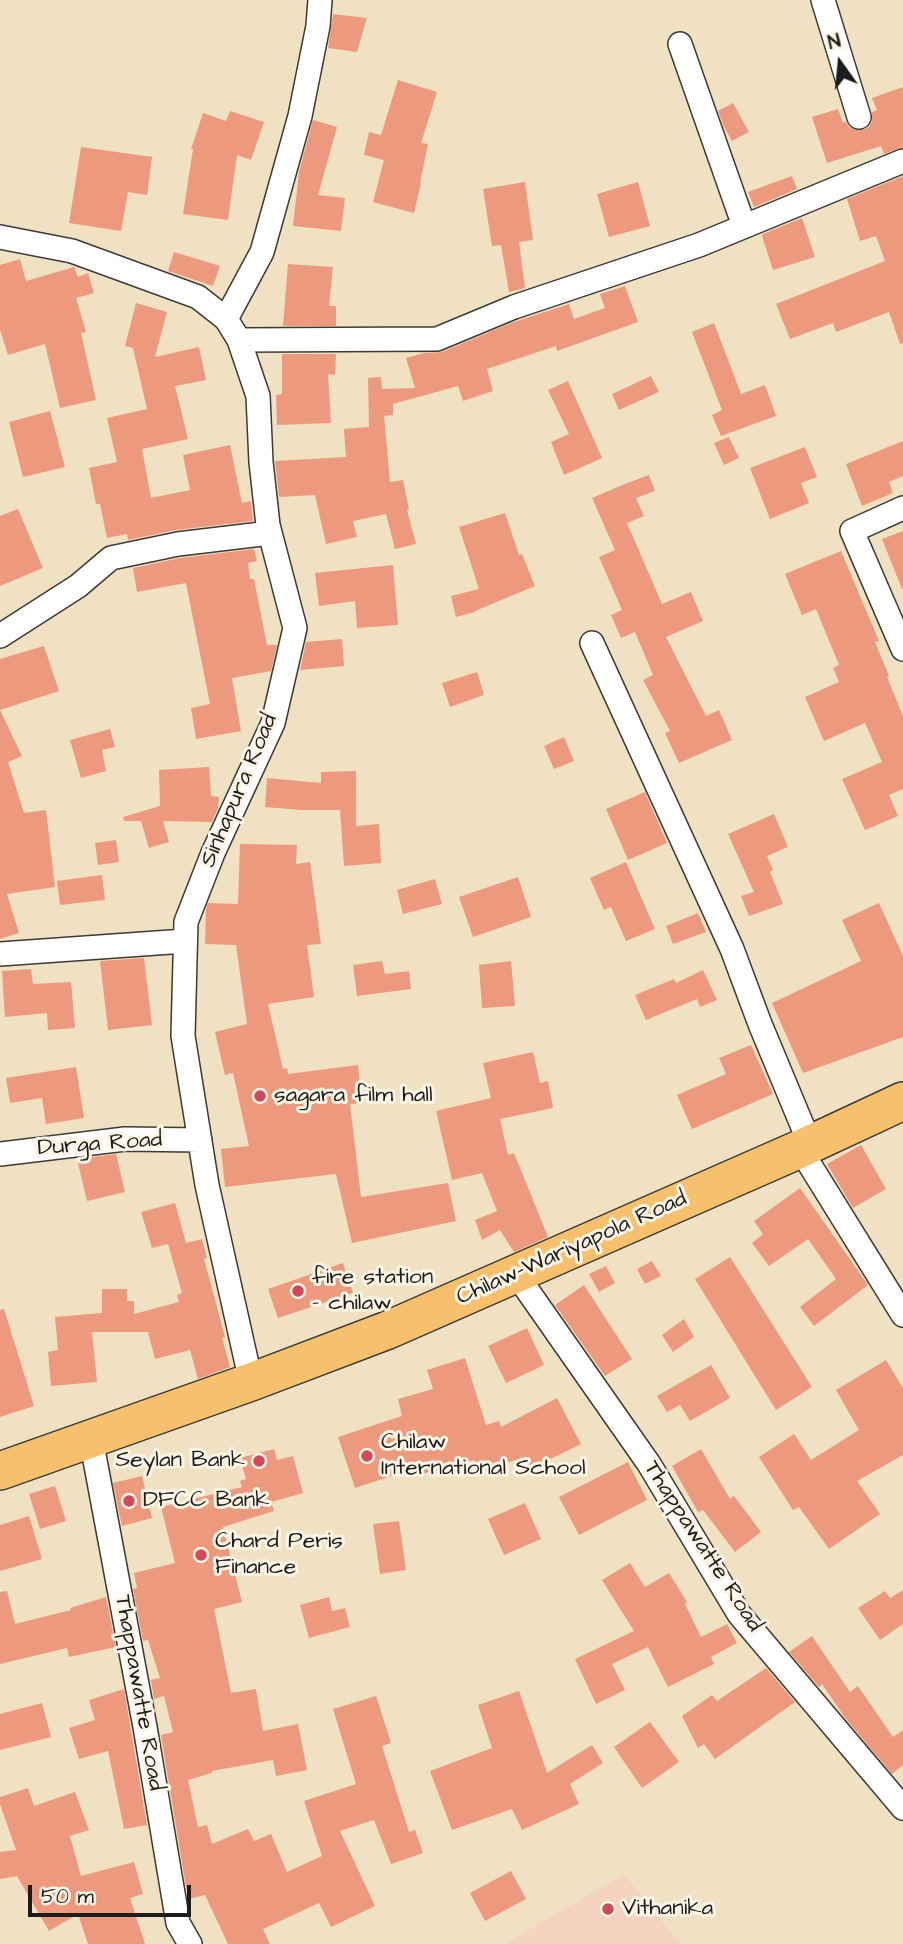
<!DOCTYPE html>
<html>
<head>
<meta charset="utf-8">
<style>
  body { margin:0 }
  #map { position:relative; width:903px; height:1944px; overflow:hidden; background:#f0e1c2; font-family:"Architects Daughter",sans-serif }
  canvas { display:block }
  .north { position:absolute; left:805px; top:28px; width:70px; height:70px; -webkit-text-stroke:5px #fcf5e5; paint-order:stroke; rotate:345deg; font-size:19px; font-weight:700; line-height:28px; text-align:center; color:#1c1c1c }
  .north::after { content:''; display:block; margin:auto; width:24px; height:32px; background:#1c1c1c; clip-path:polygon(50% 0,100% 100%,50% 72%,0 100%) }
  .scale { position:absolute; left:28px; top:1885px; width:163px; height:32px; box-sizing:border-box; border:4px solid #1c1c1c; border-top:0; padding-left:9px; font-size:21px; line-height:24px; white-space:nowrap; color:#1c1c1c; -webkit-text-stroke:5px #fcf5e5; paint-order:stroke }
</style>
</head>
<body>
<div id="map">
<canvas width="903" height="1944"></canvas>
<div class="north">N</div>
<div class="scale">50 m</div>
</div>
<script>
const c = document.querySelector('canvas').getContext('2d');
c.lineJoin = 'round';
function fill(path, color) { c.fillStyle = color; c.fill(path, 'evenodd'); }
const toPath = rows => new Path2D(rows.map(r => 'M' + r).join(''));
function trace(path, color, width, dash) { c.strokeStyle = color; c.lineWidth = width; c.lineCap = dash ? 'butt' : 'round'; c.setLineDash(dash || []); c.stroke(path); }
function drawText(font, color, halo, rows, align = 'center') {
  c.font = font + ' "Architects Daughter",sans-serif'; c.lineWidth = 6; c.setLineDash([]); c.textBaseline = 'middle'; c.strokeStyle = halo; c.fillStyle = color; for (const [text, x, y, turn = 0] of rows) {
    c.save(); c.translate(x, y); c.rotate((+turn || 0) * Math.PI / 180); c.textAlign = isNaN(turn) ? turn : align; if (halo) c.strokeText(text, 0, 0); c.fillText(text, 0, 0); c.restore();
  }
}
fill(toPath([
  [624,1874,680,1944,505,1944]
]), '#f4d3c0');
fill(toPath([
  [333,14,367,18,357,52,328,48],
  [398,80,437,92,421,143,428,144,420,183,421,183,414,213,373,202,384,160,364,155,369,132,381,135],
  [903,87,903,147,884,154,881,146,827,163,812,117,838,109,843,123,846,122,849,127,855,130,864,130,869,127,872,121,872,112,877,110,872,98],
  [733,103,749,132,732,141,724,127,718,111],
  [230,111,264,122,251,160,237,155,228,220,183,214,193,149,191,149,203,113,226,121],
  [313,120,337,127,318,195,345,198,341,231,293,226,299,172],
  [81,147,152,157,147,195,128,192,121,231,69,223],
  [792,176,797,189,754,207,748,192],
  [903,176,903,343,900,344,889,312,836,332,833,323,790,339,776,304,885,261,876,236,860,241,847,199],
  [525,182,533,240,519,242,525,288,509,292,501,245,492,246,483,189],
  [638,182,650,226,609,237,597,194],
  [802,218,815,257,773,270,762,236,763,234],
  [174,252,220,266,213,286,168,271],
  [20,259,26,281,74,267,78,277,88,273,94,293,76,298,86,332,81,333,96,400,60,408,45,344,8,355,0,330,0,265],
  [288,264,333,267,329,306,336,306,336,326,283,326],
  [625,286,638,322,557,351,556,346,487,369,493,391,463,401,458,386,393,404,393,415,384,416,390,482,403,480,409,509,407,510,416,544,395,549,386,514,353,521,357,537,326,544,315,495,279,497,275,461,346,457,344,429,369,427,368,378,381,377,382,389,415,388,406,358,424,353,442,352,511,323,569,304,574,319,605,308,600,294],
  [136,303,167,312,155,357,199,347,206,380,175,386,188,439,142,449,151,498,190,490,183,455,230,445,242,503,251,501,253,521,176,530,128,540,127,534,107,538,100,504,96,504,89,468,117,462,107,418,147,409,133,348,125,346],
  [714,323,741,394,765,385,776,416,721,436,712,415,722,410,692,332],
  [282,354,336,354,335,375,328,374,331,423,277,425,276,395,282,394],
  [651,376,659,392,619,410,612,394],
  [568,381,602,458,564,475,551,442,569,434,548,390],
  [50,411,65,467,23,477,9,422],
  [729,437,739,458,724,465,714,443],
  [903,441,903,476,889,482,893,493,862,506,846,464],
  [805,447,817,477,801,483,809,503,770,519,750,468],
  [649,475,655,491,636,498,644,516,627,523,662,604,691,592,703,621,666,637,706,716,719,710,732,740,679,763,665,733,670,731,643,680,653,675,635,632,621,638,611,615,622,610,599,557,615,550,592,498,625,484],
  [18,509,43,568,0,586,0,516],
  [505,513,519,555,522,554,535,586,475,611,475,612,456,617,451,596,479,589,459,527],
  [903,531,903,589,902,589,882,539],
  [254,549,257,561,248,563,250,579,254,579,267,645,277,645,271,671,232,678,241,731,196,739,191,708,210,704,186,583,137,592,133,568,180,558],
  [841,551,879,641,875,642,889,676,887,677,903,716,903,789,889,795,898,816,865,830,842,779,882,762,865,723,824,741,805,697,839,682,833,668,839,665,816,609,802,615,785,574],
  [393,565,398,625,357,628,355,601,319,606,315,573],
  [342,639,344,666,300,670,306,642],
  [44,646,59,691,0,710,22,756,8,762,24,813,46,810,55,887,7,894,19,933,0,939,0,659],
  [477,672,484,695,450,707,442,683],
  [110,729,115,747,102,750,106,771,81,778,70,740],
  [564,737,574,761,554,769,544,746],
  [209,767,211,796,219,797,218,808,212,822,163,821,169,842,149,848,141,821,124,821,123,817,160,806,159,770],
  [356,771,356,826,379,824,381,863,344,866,340,810,301,810,265,807,267,778,321,783,321,772],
  [645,792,667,843,628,860,606,809],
  [774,814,788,847,767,856,773,870,770,872,783,904,749,916,741,896,754,892,728,834],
  [116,840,119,862,98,865,95,843],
  [240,844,297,845,296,864,310,862,321,944,307,945,314,997,268,1004,283,1069,287,1068,288,1074,358,1065,362,1103,350,1104,361,1197,448,1183,456,1221,352,1243,336,1174,225,1187,221,1149,249,1146,233,1073,225,1075,215,1032,247,1024,236,945,205,944,206,909,208,903,238,904],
  [626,862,655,929,626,941,611,907,604,910,590,878],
  [102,875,105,900,60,905,57,881],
  [518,877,531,917,473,937,459,897],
  [435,879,442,904,403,914,397,890],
  [879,903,903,956,903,1037,803,1073,772,1003,861,961,842,920],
  [698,913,706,932,673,944,666,926],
  [144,958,152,1025,108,1030,100,961],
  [382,961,385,974,409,971,411,989,357,996,353,965],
  [511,961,515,1006,482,1008,479,965],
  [31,969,33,984,71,982,75,1028,48,1030,47,1013,5,1017,2,971],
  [703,970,717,1000,700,1007,697,999,646,1020,635,995,674,979,676,983],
  [751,1045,773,1094,692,1129,677,1095,726,1074,719,1058],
  [533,1052,540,1083,548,1081,553,1108,500,1119,508,1155,514,1153,548,1237,514,1252,500,1230,482,1240,475,1220,497,1211,482,1173,452,1180,436,1111,491,1098,483,1063],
  [76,1067,84,1118,46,1124,42,1098,10,1103,6,1078],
  [861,1145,886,1189,853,1208,827,1164],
  [116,1154,125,1192,87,1201,77,1159],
  [800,1188,868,1285,814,1326,800,1307,836,1279,808,1239,769,1266,752,1243,763,1234,754,1221],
  [175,1203,186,1243,202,1239,207,1258,204,1259,225,1337,222,1338,230,1367,198,1379,190,1350,155,1359,148,1332,92,1332,97,1382,51,1386,48,1352,58,1350,55,1317,102,1313,102,1289,127,1289,127,1301,134,1301,134,1314,179,1302,177,1295,182,1293,168,1244,152,1248,141,1212],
  [730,1257,812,1387,776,1410,695,1279],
  [652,1261,661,1276,645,1284,637,1269],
  [343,1263,353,1293,278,1318,268,1289],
  [606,1266,615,1283,599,1292,589,1274],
  [584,1285,632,1359,605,1376,555,1305],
  [4,1309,34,1406,0,1417,0,1310],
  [684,1319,694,1337,673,1352,662,1335],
  [527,1328,544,1365,506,1383,488,1346],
  [465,1358,486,1425,499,1421,501,1427,557,1398,581,1444,528,1470,522,1458,478,1472,474,1460,418,1475,416,1468,355,1488,338,1437,402,1416,398,1399,433,1389,427,1370],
  [886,1360,903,1388,903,1455,857,1481,880,1514,829,1549,799,1507,793,1510,759,1457,794,1434,811,1460,859,1430,836,1390],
  [711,1365,730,1398,690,1421,680,1405,667,1412,657,1396],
  [274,1449,277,1460,293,1456,303,1493,271,1502,274,1511,223,1527,242,1602,214,1609,231,1693,256,1689,263,1731,298,1724,307,1770,276,1776,273,1760,212,1771,212,1773,188,1780,198,1827,207,1825,212,1844,248,1829,254,1841,271,1834,287,1872,322,1856,304,1801,356,1784,333,1709,376,1696,391,1743,382,1746,409,1832,415,1830,423,1853,391,1864,374,1820,340,1831,375,1906,331,1927,319,1903,263,1929,270,1944,228,1944,205,1895,188,1899,161,1735,173,1732,164,1696,154,1699,151,1680,160,1678,148,1640,143,1641,133,1589,137,1588,134,1573,175,1563,161,1507,242,1487,240,1481,246,1479,240,1458],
  [701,1449,730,1499,734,1496,761,1532,735,1552,703,1510,698,1512,672,1466],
  [628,1462,647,1500,579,1535,559,1497],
  [142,1476,152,1518,122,1526,113,1483],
  [55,1486,66,1521,40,1529,29,1494],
  [525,1503,541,1539,504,1555,488,1519],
  [29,1516,42,1559,0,1571,0,1525],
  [399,1521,406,1570,380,1574,373,1524],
  [630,1563,645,1587,669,1573,687,1602,685,1604,701,1637,727,1624,737,1643,711,1657,714,1664,668,1687,648,1647,612,1664,625,1690,596,1704,575,1659,634,1631,602,1580],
  [903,1590,903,1624,880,1640,858,1608,885,1591,890,1598],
  [7,1591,15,1624,71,1610,70,1608,106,1597,116,1647,69,1657,67,1648,0,1664,0,1592],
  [329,1597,332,1611,345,1608,350,1627,309,1638,300,1605],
  [812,1636,850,1692,858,1686,893,1737,903,1730,903,1765,892,1774,846,1719,822,1684,819,1687,789,1652],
  [766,1668,795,1702,715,1759,704,1744,698,1748,682,1716,712,1695,717,1701],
  [124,1689,147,1825,124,1829,108,1751,79,1759,69,1728,95,1720,89,1700],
  [519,1691,547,1773,592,1745,603,1763,570,1784,579,1804,522,1830,512,1809,452,1830,430,1771,492,1748,478,1705],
  [42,1703,51,1737,0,1750,0,1714],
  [650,1722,679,1762,642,1788,614,1747],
  [28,1788,34,1806,75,1792,89,1830,70,1836,81,1876,134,1862,143,1894,130,1898,145,1944,88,1944,78,1914,49,1931,17,1876,0,1879,0,1852,16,1850,0,1804,0,1797],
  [511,1871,526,1899,485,1921,470,1893]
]), '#ec997e');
const minor = toPath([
  [823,0,859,117],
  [680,44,744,226],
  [0,237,72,251,198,297,226,319,239,340,258,396,261,462,268,525,295,628,273,723,213,853,186,922,183,1036,207,1185,251,1382],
  [226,319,262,252,300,116,318,26,320,0],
  [239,340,437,339,514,307,699,245,903,161],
  [903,508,852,531,903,649],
  [0,636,78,586,111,558,178,544,270,533],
  [592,643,732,949,760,1024,810,1144],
  [0,954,185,941],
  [800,1149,903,1315],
  [0,1154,125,1139,200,1140],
  [516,1274,649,1464,739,1614,903,1808],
  [91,1439,145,1727,178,1923,190,1944]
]);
const primary = toPath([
  [0,1471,251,1382,388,1330,800,1149,903,1101]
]);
trace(minor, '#3c3a35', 26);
trace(primary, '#3c3a35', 40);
trace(minor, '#fff', 23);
trace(primary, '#f7c06c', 37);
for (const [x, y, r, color] of [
  [260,1096,7,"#d1495b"],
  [298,1291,7,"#d1495b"],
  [367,1456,7,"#d1495b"],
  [259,1461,7,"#d1495b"],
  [129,1501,7,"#d1495b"],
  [201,1555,7,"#d1495b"],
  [608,1909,7,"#d1495b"]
]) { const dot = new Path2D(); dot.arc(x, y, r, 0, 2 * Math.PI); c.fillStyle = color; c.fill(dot); trace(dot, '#fcf5e5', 2.5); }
drawText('23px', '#1c1c1c', '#fcf5e5', [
  ["Sinhapura Road",240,791,-67],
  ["Durga Road",100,1145,-4],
  ["Chilaw-Wariyapola Road",572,1249,-24],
  ["Thappawatte Road",702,1547,57],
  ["Thappawatte Road",138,1693,80]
]);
drawText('23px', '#1c1c1c', '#fcf5e5', [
  ["sagara film hall",274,1096],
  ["fire station",312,1278],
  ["- chilaw",312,1304],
  ["Chilaw",381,1443],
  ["International School",381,1469],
  ["Seylan Bank",245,1461,"right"],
  ["DFCC Bank",143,1501],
  ["Chard Peris",215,1542],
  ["Finance",215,1568],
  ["Vithanika",622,1909]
], 'left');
</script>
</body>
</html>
